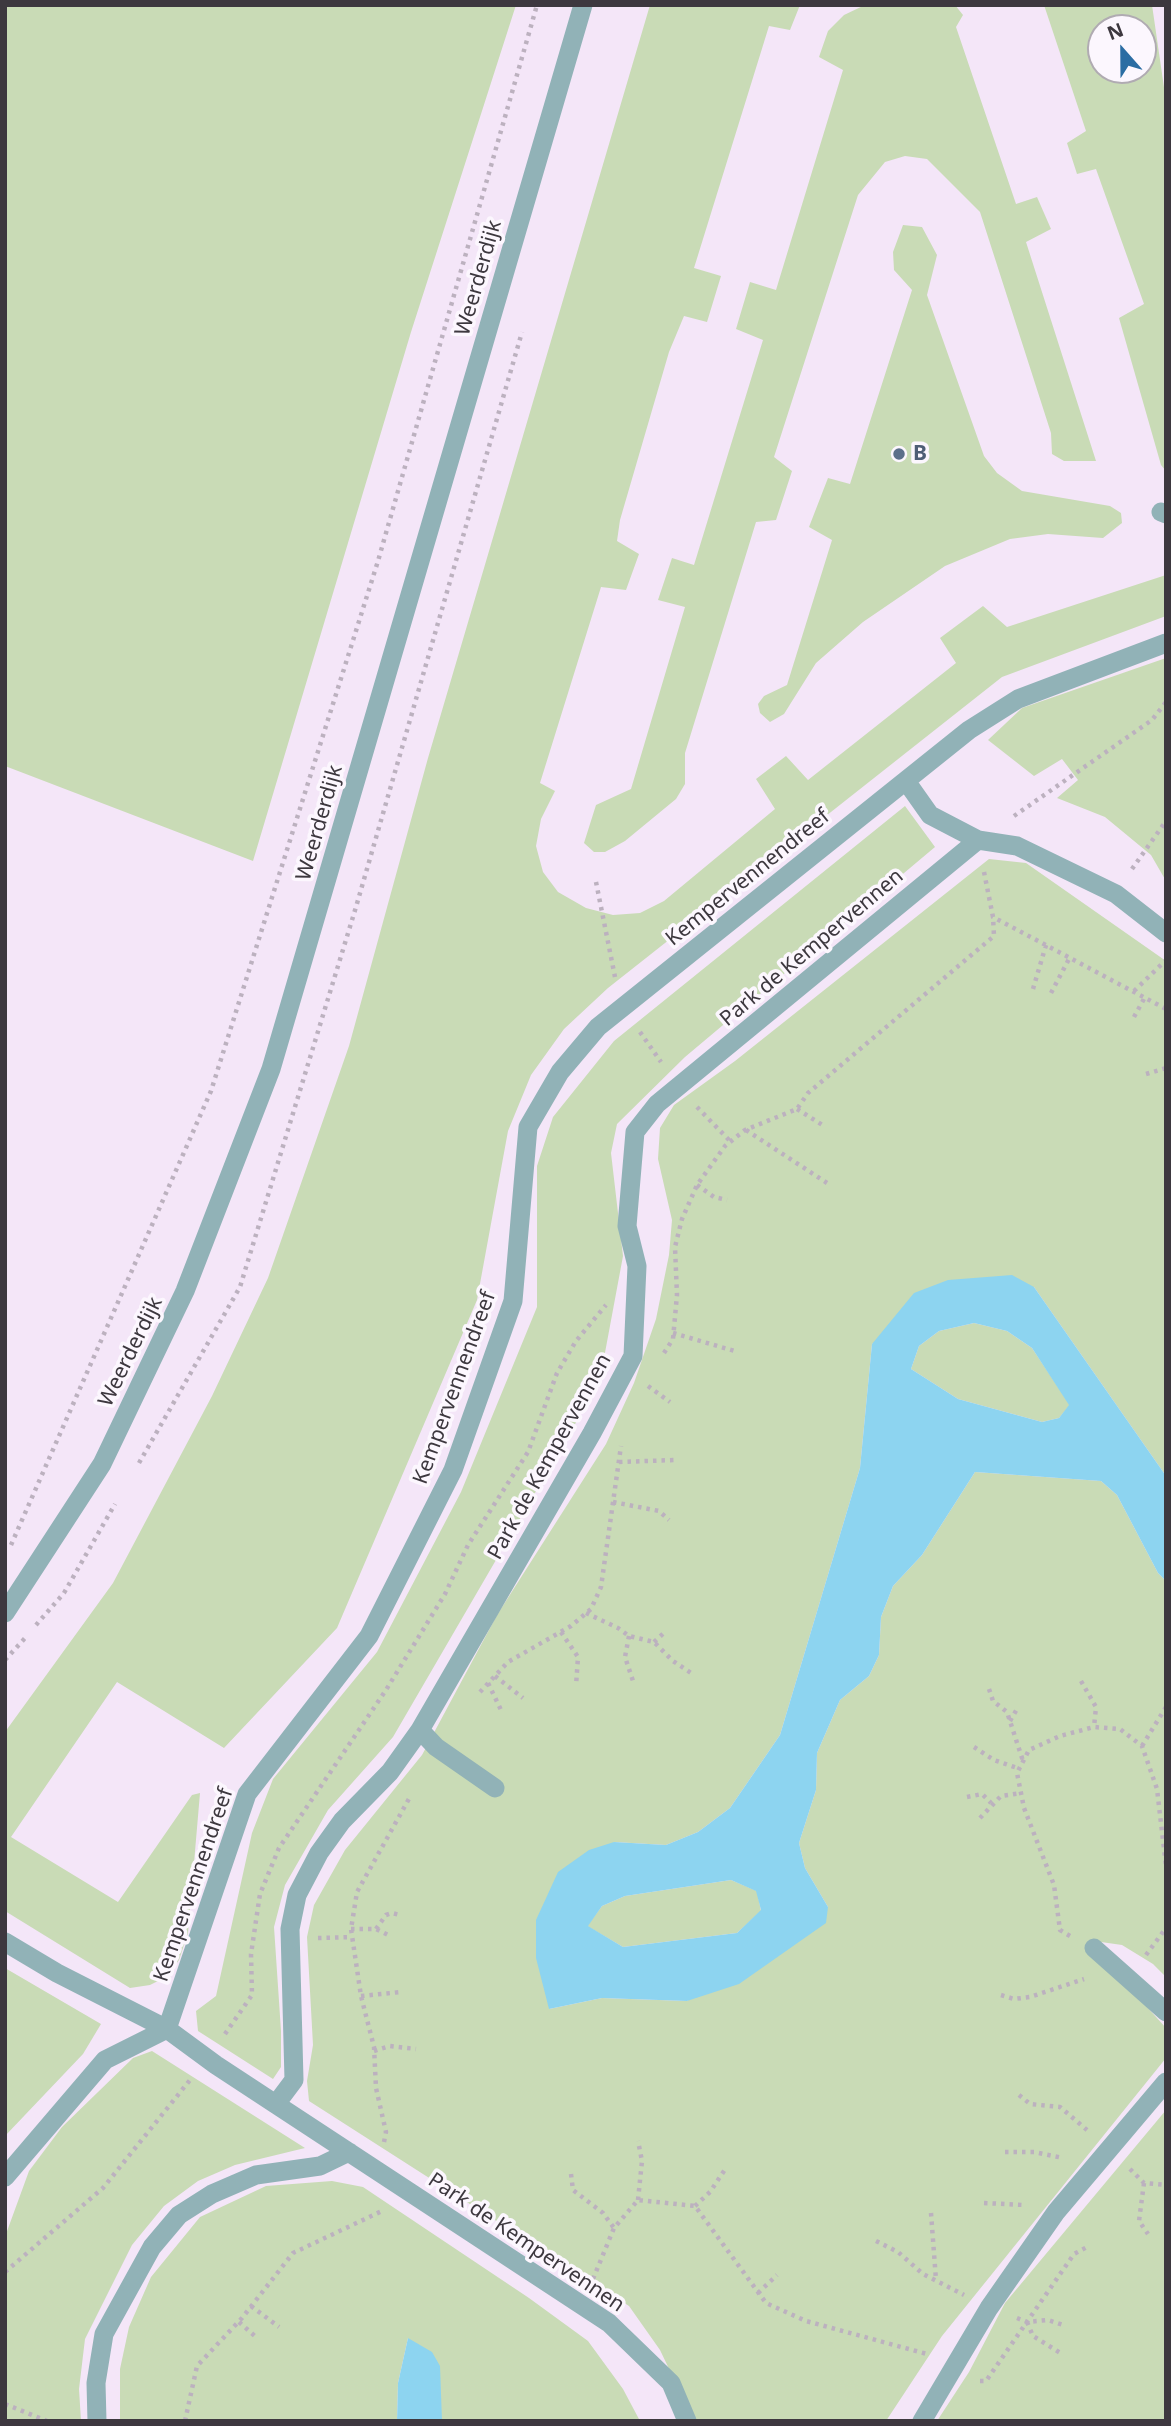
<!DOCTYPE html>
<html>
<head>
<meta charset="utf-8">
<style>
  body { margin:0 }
  #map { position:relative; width:1171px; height:2426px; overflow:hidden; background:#f4e6f8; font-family:"Noto Sans",sans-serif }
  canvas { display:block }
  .frame { position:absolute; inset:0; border:7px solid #3d383f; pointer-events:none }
  .north { position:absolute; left:1087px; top:14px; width:70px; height:70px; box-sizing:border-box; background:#fcf7fe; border:2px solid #b0abb2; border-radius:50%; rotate:339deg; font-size:19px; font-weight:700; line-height:28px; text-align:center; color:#3d383f }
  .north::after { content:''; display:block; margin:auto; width:24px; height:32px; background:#2b6da3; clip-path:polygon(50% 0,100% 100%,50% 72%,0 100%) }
</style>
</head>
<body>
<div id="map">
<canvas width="1171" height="2426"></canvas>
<div class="frame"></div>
<div class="north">N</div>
</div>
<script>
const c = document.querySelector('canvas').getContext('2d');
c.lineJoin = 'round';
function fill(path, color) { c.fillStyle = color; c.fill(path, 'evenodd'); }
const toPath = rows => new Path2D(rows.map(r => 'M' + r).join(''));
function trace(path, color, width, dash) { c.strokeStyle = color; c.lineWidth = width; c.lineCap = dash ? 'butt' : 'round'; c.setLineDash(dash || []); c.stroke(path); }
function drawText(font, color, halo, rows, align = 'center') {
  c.font = font + ' "Noto Sans",sans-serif'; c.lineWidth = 7; c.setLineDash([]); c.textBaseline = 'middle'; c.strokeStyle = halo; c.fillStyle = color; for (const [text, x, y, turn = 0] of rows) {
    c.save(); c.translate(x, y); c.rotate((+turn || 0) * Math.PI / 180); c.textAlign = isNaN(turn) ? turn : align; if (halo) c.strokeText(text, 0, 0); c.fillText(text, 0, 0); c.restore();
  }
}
fill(toPath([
  [5,5,516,5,411,332,253,861,5,766],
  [650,5,800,5,790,30,769,26,694,268,721,276,707,322,684,316,669,352,620,520,617,541,639,554,626,590,601,587,540,783,555,791,541,819,536,846,543,872,558,892,586,908,613,915,640,913,664,901,775,809,756,779,786,756,808,780,956,663,940,638,983,606,1007,627,1166,575,1166,616,1002,677,608,988,564,1029,531,1075,508,1131,477,1300,337,1628,224,1748,117,1682,11,1837,118,1902,192,1795,200,1793,188,1933,179,1960,168,1976,150,1985,130,1988,5,1911,5,1732,113,1583,212,1396,268,1278,349,1046,428,758],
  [865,5,955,5,963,15,956,27,1016,204,1037,197,1051,229,1026,242,1096,461,1064,461,1052,454,1051,433,980,212,927,159,905,156,885,162,858,195,774,457,792,471,776,520,756,522,685,753,685,784,676,799,625,841,605,852,594,852,584,843,596,805,631,789,685,607,658,600,672,558,694,565,763,340,736,329,750,282,776,290,843,70,819,57,828,31,844,15],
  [1044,5,1152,5,1166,101,1166,471,1161,465,1119,318,1144,304,1096,169,1077,174,1067,143,1086,131],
  [1101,28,1143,28,1143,70,1101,70],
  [903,225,922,227,937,255,927,295,984,456,997,473,1022,491,1110,506,1121,513,1122,523,1103,538,1048,534,1010,539,945,566,863,622,816,663,784,714,770,722,760,713,758,704,764,696,787,685,832,540,809,527,828,478,850,484,912,290,894,270,893,252],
  [1166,658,1166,881,1151,855,1105,817,1057,798,1078,780,1062,759,1034,776,988,740,1022,708],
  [905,806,935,847,685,1057,617,1124,611,1153,623,1256,604,1358,578,1419,393,1737,328,1810,285,1885,274,1927,281,2031,281,2067,273,2079,198,2031,196,2011,216,1996,252,1833,273,1779,377,1652,461,1492,537,1307,537,1166,553,1117,614,1041],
  [989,859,1026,863,1166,961,1166,1476,1034,1287,872,1344,860,1468,780,1735,730,1808,698,1832,666,1845,614,1842,549,2009,602,1998,687,2001,828,1907,805,1868,799,1843,816,1790,817,1753,840,1700,869,1676,879,1655,881,1617,893,1586,922,1555,975,1472,1101,1481,1117,1495,1158,1573,1166,1581,1166,1977,1153,1964,1122,1945,1101,1942,1099,1954,1166,2028,1166,2058,942,2336,886,2421,694,2421,660,2350,629,2306,309,2101,307,2081,313,2045,307,1937,314,1905,345,1850,422,1755,497,1615,606,1444,634,1383,656,1319,669,1255,672,1220,658,1159,660,1128,674,1105,735,1061],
  [974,1323,1007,1331,1032,1348,1070,1405,1059,1418,1042,1422,958,1399,911,1369,919,1346,939,1331],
  [731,1880,757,1891,761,1911,737,1933,623,1947,587,1926,602,1906,625,1896],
  [5,1968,101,2024,83,2054,5,2136],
  [152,2051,305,2148,235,2165,198,2181,164,2206,132,2245,85,2339,79,2389,81,2421,5,2421,6,2234,29,2171,62,2127,133,2058],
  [1166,2110,1166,2421,937,2421,969,2372,1005,2303],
  [332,2181,363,2187,529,2298,588,2341,623,2389,640,2421,442,2421,408,2338,398,2383,397,2421,120,2421,120,2369,129,2327,151,2277,200,2217,266,2186]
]), '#c9dbb6');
fill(toPath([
  [1012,1275,1034,1287,1166,1476,1166,1581,1158,1573,1117,1495,1101,1481,975,1472,922,1555,893,1586,881,1617,879,1655,869,1676,840,1700,817,1753,816,1790,799,1843,805,1868,828,1907,826,1923,739,1984,687,2001,602,1998,549,2009,536,1958,536,1920,558,1872,589,1850,614,1842,666,1845,698,1832,730,1808,780,1735,860,1468,872,1344,914,1293,948,1280],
  [974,1323,1007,1331,1032,1348,1069,1405,1059,1418,1042,1422,958,1399,911,1369,919,1346,939,1331],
  [731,1880,756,1891,761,1910,737,1933,623,1947,588,1926,602,1906,625,1896],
  [408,2338,432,2352,440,2366,442,2421,397,2421,398,2383]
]), '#8dd4f0');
trace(toPath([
  [1014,816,1152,720,1166,702],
  [1132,869,1166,821],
  [984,872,993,917,1166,1009],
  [596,882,615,977],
  [1033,989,1046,945],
  [1134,991,1165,961],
  [1051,993,1070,957],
  [1134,1017,1145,997],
  [640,1032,661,1062],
  [1146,1074,1166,1068],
  [697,1107,730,1141],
  [797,1109,824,1126],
  [746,1130,827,1183],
  [697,1185,714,1197,727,1200],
  [673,1333,738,1352],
  [664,1353,673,1339,677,1295,675,1247,682,1219,697,1185,725,1146,745,1130,797,1109,808,1093,994,936,993,917],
  [648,1386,670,1402],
  [619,1462,675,1460],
  [139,1463,240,1287,356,907,522,332],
  [613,1502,659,1511,669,1520],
  [11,1545,211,1091,378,561,537,5],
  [586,1613,618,1628,629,1636,654,1642,673,1661,691,1673],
  [36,1625,64,1593,115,1504],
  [561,1632,578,1657,576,1686],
  [629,1636,625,1657,633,1681],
  [654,1642,666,1631],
  [5,1660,26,1637],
  [495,1676,523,1698],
  [1081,1681,1096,1707,1094,1727],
  [488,1683,501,1710],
  [989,1689,993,1701,1007,1712,1023,1761],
  [480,1692,508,1662,571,1626,591,1609,601,1587,621,1446],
  [1010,1721,1017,1709],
  [1142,1746,1166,1707],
  [974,1747,994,1760,1020,1769],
  [967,1797,982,1794,991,1803],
  [980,1818,1001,1796,1021,1793],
  [351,1929,376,1929,390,1936],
  [376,1929,386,1915,392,1913,400,1915],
  [1070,1936,1060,1930,1054,1885,1024,1808,1017,1773,1029,1750,1060,1736,1094,1727,1120,1729,1142,1746,1157,1789,1166,1866],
  [318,1938,352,1937],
  [1146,1955,1166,1928],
  [1001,1995,1014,1999,1030,1997,1084,1979],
  [361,1996,401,1992],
  [225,2034,252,1995,251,1954,260,1894,279,1848,386,1690,445,1594,468,1545,528,1452,557,1373,576,1341,606,1305],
  [374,2051,390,2046,416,2049],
  [1019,2095,1030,2104,1060,2107,1087,2130],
  [384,2142,386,2132,376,2088,374,2047,361,1996,351,1929,357,1892,410,1797],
  [1005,2152,1034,2152,1063,2158],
  [1130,2169,1144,2183,1166,2185],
  [571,2174,573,2190,603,2213,614,2228],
  [1144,2183,1139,2221,1148,2234],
  [638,2200,642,2161,638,2141],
  [984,2203,1024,2205],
  [695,2206,710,2192,726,2168],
  [931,2213,936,2280],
  [876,2241,898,2252,923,2274,964,2295],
  [5,2272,103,2188,190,2080],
  [593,2279,614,2228,638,2200,695,2206,766,2303,806,2321,927,2354],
  [758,2293,777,2275],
  [251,2306,279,2327],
  [1017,2318,1027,2322,1048,2320,1063,2325],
  [239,2322,257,2338],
  [1027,2322,1033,2336,1062,2354],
  [980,2381,986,2381,1074,2254,1089,2246],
  [5,2404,47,2421],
  [185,2421,197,2366,242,2318,293,2253,382,2211]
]), '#bcb1bf', 4.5, [3.5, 5]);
trace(toPath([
  [1161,512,1166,514],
  [906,781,930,815,978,840],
  [420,1730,436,1747,495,1788],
  [5,1942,57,1973,167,2029,247,1794,369,1636,453,1470,513,1301,528,1127,560,1072,598,1027,969,730,1018,699,1166,643],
  [1094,1948,1166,2012],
  [276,2104,294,2080,290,1929,297,1895,319,1853,342,1821,390,1772,420,1730,592,1433,633,1356,637,1266,627,1226,635,1132,657,1104,978,840,1017,846,1116,894,1166,933],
  [5,2177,105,2060,167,2029,216,2065,609,2323,671,2383,687,2421],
  [97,2421,96,2383,104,2334,152,2247,179,2215,212,2194,256,2175,320,2166,349,2152],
  [922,2421,989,2308,1056,2212,1166,2082]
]), '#91b2b7', 19);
trace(toPath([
  [5,1613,102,1464,185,1291,271,1069,583,5]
]), '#91b2b7', 19);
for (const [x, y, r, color] of [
  [899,454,7,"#5c6f8a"]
]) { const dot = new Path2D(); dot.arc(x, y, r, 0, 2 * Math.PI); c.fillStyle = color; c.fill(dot); trace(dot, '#fcf7fe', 2.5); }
drawText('21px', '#3d383f', '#fcf7fe', [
  ["Weerderdijk",479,278,-74],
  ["Weerderdijk",320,823,-74],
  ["Kempervennendreef",748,878,-39],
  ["Park de Kempervennen",812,948,-40],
  ["Weerderdijk",131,1352,-64],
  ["Kempervennendreef",455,1388,-70],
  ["Park de Kempervennen",550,1457,-61],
  ["Kempervennendreef",194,1885,-71],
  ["Park de Kempervennen",526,2243,34]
]);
drawText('bold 21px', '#4e5e75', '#fcf7fe', [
  ["B",913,454]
], 'left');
</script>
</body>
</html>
